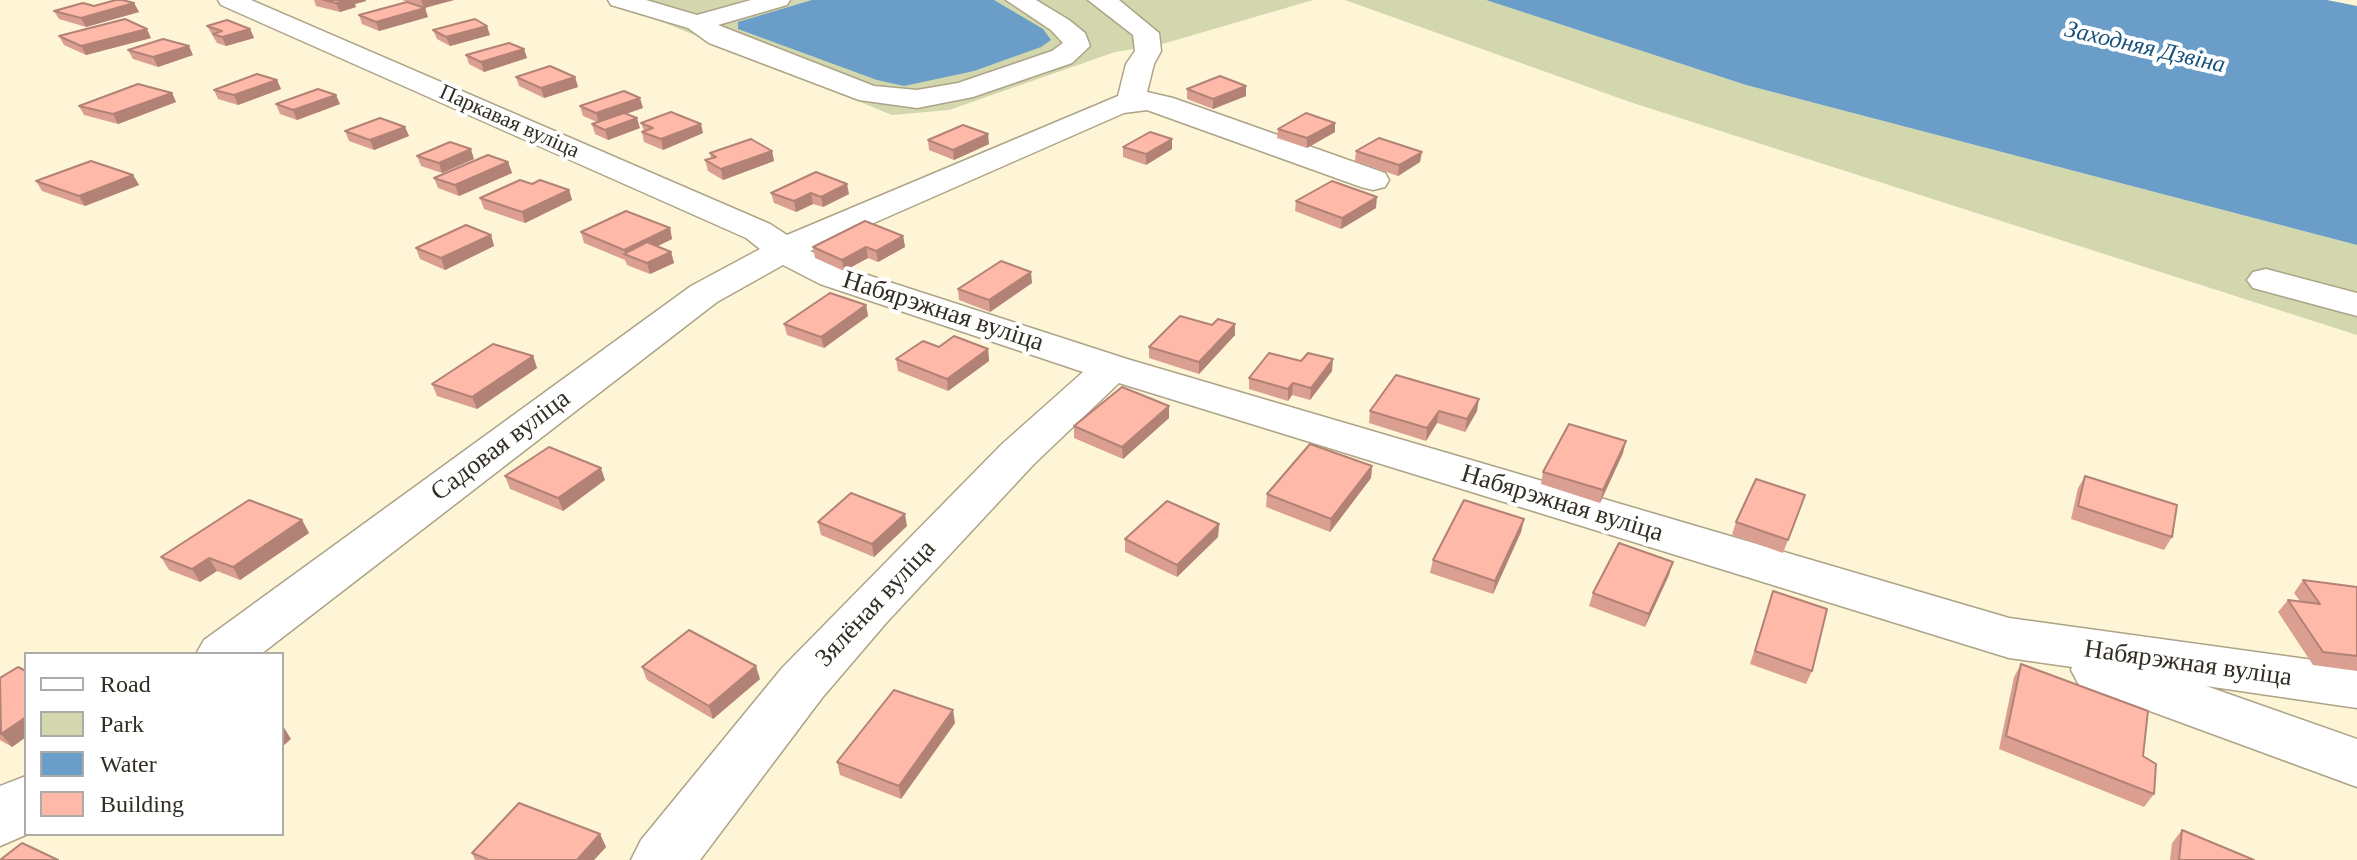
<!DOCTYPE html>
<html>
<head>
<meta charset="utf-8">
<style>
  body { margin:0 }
  #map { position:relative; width:2357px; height:860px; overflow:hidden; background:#fef4d6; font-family:"Times New Roman",serif }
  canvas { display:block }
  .legend { position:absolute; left:24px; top:652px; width:260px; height:184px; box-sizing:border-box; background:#fff; border:2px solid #adaba7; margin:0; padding:10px 14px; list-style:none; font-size:24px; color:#322e23 }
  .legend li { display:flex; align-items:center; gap:16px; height:40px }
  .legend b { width:40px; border:2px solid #adaba7 }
</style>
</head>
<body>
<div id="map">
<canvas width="2357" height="860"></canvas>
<ul class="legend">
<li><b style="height:10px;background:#fff"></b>Road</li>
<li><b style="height:22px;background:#d2d7ae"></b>Park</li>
<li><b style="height:22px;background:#6a9ec8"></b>Water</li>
<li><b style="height:22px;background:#feb9a8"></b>Building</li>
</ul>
</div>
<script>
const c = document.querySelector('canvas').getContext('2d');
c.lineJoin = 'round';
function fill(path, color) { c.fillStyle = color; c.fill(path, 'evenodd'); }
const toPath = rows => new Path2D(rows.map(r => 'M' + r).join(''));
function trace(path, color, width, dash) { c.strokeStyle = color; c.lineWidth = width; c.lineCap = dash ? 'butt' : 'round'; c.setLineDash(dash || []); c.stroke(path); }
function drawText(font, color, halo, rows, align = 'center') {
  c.font = font + ' "Times New Roman",serif'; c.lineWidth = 8; c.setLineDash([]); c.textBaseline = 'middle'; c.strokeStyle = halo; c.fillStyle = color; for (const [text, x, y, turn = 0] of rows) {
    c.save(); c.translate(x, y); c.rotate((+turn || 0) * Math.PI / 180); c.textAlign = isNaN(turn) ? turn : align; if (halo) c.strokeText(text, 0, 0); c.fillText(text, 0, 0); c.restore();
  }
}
fill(toPath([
  [608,0,1313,0,1159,45,1115,52,949,110,892,115],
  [1345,0,1486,0,1746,85,2357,245,2357,335,1630,102]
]), '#d2d7ae');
fill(toPath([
  [812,0,994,0,1043,29,1051,40,1041,47,974,71,904,86,877,80,738,29,738,22],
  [1486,0,2327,0,2357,6,2357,245,1746,85]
]), '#6a9ec8');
const minor = toPath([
  [218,0,251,0,770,224,787,235,1118,96,1126,64,1135,51,1133,35,1088,0,1119,0,1159,33,1161,51,1154,64,1147,92,1173,98,1385,173,1389,180,1385,187,1373,190,1361,187,1147,110,1124,113,810,251,846,268,1127,359,2009,618,2357,666,2357,708,2206,686,2357,739,2357,787,2079,685,2071,670,2072,667,2009,658,1119,383,1034,464,887,622,822,698,700,860,631,860,641,840,782,668,1002,444,1083,372,820,284,783,265,717,302,261,654,196,654,204,640,691,286,760,249,746,238,221,5,218,0],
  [608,0,646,0,697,15,751,0,790,0,787,5,718,25,874,86,917,90,958,83,1052,51,1063,43,1051,30,1006,0,1036,0,1069,20,1085,33,1090,46,1072,63,973,97,917,108,859,100,709,43,688,28,611,5,608,0],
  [2266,269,2357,293,2357,316,2253,288,2247,280,2253,272,2266,269],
  [26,776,28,834,0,846,0,786,26,776]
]);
trace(minor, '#ada387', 3);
fill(minor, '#fff');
fill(toPath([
  [314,0,366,0,366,1,355,4,356,7,340,12,316,6],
  [402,0,454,0,425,8,428,17,379,31,362,24,359,15,407,2],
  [134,3,139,12,86,27,59,19,54,11],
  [207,26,250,29,254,38,226,46,217,43],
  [433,30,490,35,450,46,437,39],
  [59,36,151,38,86,55,64,45],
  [524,49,527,58,484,72,469,64,466,55],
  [128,50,193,55,158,67,133,59],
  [516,77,575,77,578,87,544,98,519,86],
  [277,80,281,89,238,105,218,99,214,90],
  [1246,86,1246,96,1213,109,1187,99,1187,89],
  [172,93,176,102,118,124,84,115,79,106],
  [276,104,340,104,297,120,280,114],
  [580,106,643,108,626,114,640,128,608,140,595,134,592,124,597,122,583,116],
  [641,123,703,133,663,150,644,142,642,132,644,131],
  [405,127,409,136,374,150,349,141,345,131],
  [1278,129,1335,132,1307,148,1277,138],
  [928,140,989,144,954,160,929,150],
  [1123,147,1172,149,1146,165,1123,157],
  [772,151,774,161,723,180,708,171,705,160,711,158,710,153],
  [1356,151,1420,162,1398,176,1355,161],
  [417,156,474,159,442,173,421,166],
  [508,162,512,173,459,196,438,188,434,178],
  [133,175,139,185,85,206,42,191,36,181],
  [532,184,569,190,572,200,525,223,484,209,480,198],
  [771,193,849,194,823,207,813,204,796,212,774,203],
  [1296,201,1376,208,1341,229,1295,211],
  [670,228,672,239,657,246,671,252,674,263,650,274,627,265,625,260,584,243,581,232],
  [491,235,494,246,445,270,420,259,416,248],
  [903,236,905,247,878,262,868,258,844,271,815,258,813,247],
  [1032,283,990,312,959,300,958,289],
  [866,305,868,316,824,348,787,335,784,324],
  [1235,324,1235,335,1199,374,1149,358,1149,347,1212,325],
  [939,347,988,349,989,361,948,391,898,371,896,359],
  [533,356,537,368,477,409,437,396,432,384],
  [1332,371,1310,400,1292,395,1288,401,1249,389,1249,378],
  [1370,411,1477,411,1465,432,1437,423,1426,441,1369,423],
  [1169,418,1123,459,1074,438,1074,426],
  [1623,453,1600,503,1541,484,1543,472],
  [1372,466,1371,478,1330,532,1266,507,1267,494],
  [505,476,605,480,563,511,510,489],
  [2085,476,2172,537,2164,550,2071,519,2078,488],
  [1805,495,1783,553,1732,535,1736,522],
  [1524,519,1521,532,1493,594,1430,573,1433,560],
  [302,520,309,533,240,580,217,571,200,582,169,570,161,557],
  [818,522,907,526,874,557,821,535],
  [1219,524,1218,537,1177,577,1125,552,1125,539],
  [1669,575,1645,627,1589,606,1593,593],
  [2303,580,2357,587,2357,671,2313,665,2278,612,2288,600,2300,601,2294,593],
  [1773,591,1812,671,1806,684,1750,664],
  [2021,664,2143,756,2154,794,2144,807,1999,749,2014,677],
  [642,667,760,679,713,719,647,680],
  [26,671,26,737,12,747,0,740,0,678],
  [955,723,901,799,840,775,837,762],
  [2182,830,2254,860,2170,860,2172,843],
  [600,834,606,847,594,860,475,860,472,853]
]), '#da9f90');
fill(toPath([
  [348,0,366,0,366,1,355,4,356,7,340,12,336,3],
  [421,0,454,0,424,8],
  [134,3,139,12,86,27,81,18],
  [425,8,428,17,379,31,376,22],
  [487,26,490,35,450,46,446,37],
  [147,29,151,38,86,55,81,46],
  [250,29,254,38,226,46,222,37],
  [189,46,193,55,158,67,153,57],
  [524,49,527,58,484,72,481,62],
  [575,77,578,87,544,98,541,88],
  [277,80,281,89,238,105,234,95],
  [1246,86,1246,96,1213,109,1213,99],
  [172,93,176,102,118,124,113,114],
  [336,95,340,104,297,120,293,110],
  [640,98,643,108,599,123,596,113],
  [637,118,640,128,608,140,605,130],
  [1335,123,1335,132,1307,148,1307,138],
  [701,124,703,133,663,150,661,139],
  [405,127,409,136,374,150,370,140],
  [988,134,989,144,954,160,953,150],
  [1172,139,1172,149,1146,165,1146,154],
  [471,149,474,159,442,173,439,163],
  [772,151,774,161,723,180,721,169],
  [1422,152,1420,162,1398,176,1399,165],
  [508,162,512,173,459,196,455,185],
  [133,175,139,185,85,206,79,196],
  [847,184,849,194,823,207,821,197],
  [569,190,572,200,525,223,522,212],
  [811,193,813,204,796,212,794,201],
  [1377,197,1376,208,1341,229,1342,218],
  [670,228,672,239,634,258,626,255,624,250],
  [491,235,494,246,445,270,441,258],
  [903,236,905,247,878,262,876,251],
  [866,247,868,258,844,271,842,260],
  [671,252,674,263,650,274,647,263],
  [1031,272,1032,283,990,312,989,300],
  [866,305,868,316,824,348,821,337],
  [1235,324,1235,335,1199,374,1199,362],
  [988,349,989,361,948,391,947,379],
  [533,356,537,368,477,409,472,397],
  [1333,359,1332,371,1310,400,1311,388],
  [1293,383,1292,395,1288,401,1288,389],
  [1479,399,1477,411,1465,432,1467,419],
  [1169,406,1169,418,1123,459,1122,447],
  [1439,411,1437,423,1426,441,1427,428],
  [1626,441,1623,453,1600,503,1603,490],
  [1372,466,1371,478,1330,532,1331,519],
  [601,468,605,480,563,511,558,498],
  [905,514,907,526,874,557,872,544],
  [1524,519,1521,532,1493,594,1495,581],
  [302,520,309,533,240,580,233,567],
  [1219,524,1218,537,1177,577,1177,565],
  [209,558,217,571,200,582,192,569],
  [1673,562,1669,575,1645,627,1649,614],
  [756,666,760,679,713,719,709,706],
  [953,710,955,723,901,799,899,786],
  [26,717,26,737,12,747,1,734],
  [283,726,291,739,282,747,282,727],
  [600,834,606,847,594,860,577,860]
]), '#b28276');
const building = toPath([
  [116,0,122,0,134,3,81,18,54,11,83,3,94,6,116,0],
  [324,0,348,0,336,3,324,0],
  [407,2,425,8,376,22,359,15,407,2],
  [125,19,147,29,81,46,59,36,125,19],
  [475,19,487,26,446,37,433,30,475,19],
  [227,20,250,29,222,37,213,34,222,31,207,26,227,20],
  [163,39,189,46,153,57,128,50,163,39],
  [509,43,524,49,481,62,466,55,509,43],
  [550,66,575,77,541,88,516,77,550,66],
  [257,74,277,80,234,95,214,90,257,74],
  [1220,76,1246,86,1213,99,1187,89,1220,76],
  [138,84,172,93,113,114,79,106,138,84],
  [318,89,336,95,293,110,276,104,318,89],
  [624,91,640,98,596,113,580,106,624,91],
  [671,112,701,124,661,139,642,132,653,128,641,123,671,112],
  [624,113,637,118,605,130,592,124,624,113],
  [1306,113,1335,123,1307,138,1278,129,1306,113],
  [380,118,405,127,370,140,345,131,380,118],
  [963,125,988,134,953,150,928,140,963,125],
  [1150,132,1172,139,1146,154,1123,147,1150,132],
  [1379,138,1422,152,1399,165,1356,151,1379,138],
  [751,139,772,151,721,169,705,160,716,157,710,153,751,139],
  [450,142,471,149,439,163,417,156,450,142],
  [488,155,508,162,455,185,434,178,488,155],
  [91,161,133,175,79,196,36,181,91,161],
  [816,172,847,184,821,197,811,193,794,201,771,193,816,172],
  [520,180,532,184,540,180,569,190,522,212,480,198,520,180],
  [1332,181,1377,197,1342,218,1296,201,1332,181],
  [626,211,670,228,624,250,581,232,626,211],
  [865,221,903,236,876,251,866,247,842,260,813,247,865,221],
  [466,225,491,235,441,258,416,248,466,225],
  [647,242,671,252,647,263,624,254,647,242],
  [1001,261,1031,272,989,300,958,289,1001,261],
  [830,293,866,305,821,337,784,324,830,293],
  [1180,316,1212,325,1218,319,1235,324,1199,362,1149,347,1180,316],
  [954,336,988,349,947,379,896,359,923,341,939,347,954,336],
  [493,344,533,356,472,397,432,384,493,344],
  [1269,353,1301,361,1308,353,1333,359,1311,388,1293,383,1288,389,1249,378,1269,353],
  [1396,375,1479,399,1467,419,1439,411,1427,428,1370,411,1396,375],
  [1122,387,1169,406,1122,447,1074,426,1122,387],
  [1569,424,1626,441,1603,490,1543,472,1569,424],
  [1310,444,1372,466,1331,519,1267,494,1310,444],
  [549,447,601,468,558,498,505,476,549,447],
  [2085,476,2177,505,2172,537,2078,506,2085,476],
  [1756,479,1805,495,1788,540,1736,522,1756,479],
  [851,493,905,514,872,544,818,522,851,493],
  [249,500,302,520,233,567,209,558,192,569,161,557,249,500],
  [1464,500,1524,519,1495,581,1433,560,1464,500],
  [1167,501,1219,524,1177,565,1125,539,1167,501],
  [1619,543,1673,562,1649,614,1593,593,1619,543],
  [2303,580,2357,587,2357,656,2323,652,2288,600,2320,604,2303,580],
  [1773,591,1827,609,1812,671,1755,651,1773,591],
  [689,630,756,666,709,706,642,667,689,630],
  [2021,664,2148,711,2143,756,2156,764,2154,794,2006,736,2021,664],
  [18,667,26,671,26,717,1,734,0,678,18,667],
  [894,690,953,710,899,786,837,762,894,690],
  [519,803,600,834,577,860,489,860,472,853,519,803],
  [2182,830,2254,860,2179,860,2182,830],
  [22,843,58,860,0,860,22,843]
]);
fill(building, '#feb9a8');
trace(building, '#b28276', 2);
drawText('22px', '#322e23', '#fff', [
  ["Паркавая вуліца",509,122,24]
]);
drawText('italic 24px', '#17527c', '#fff', [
  ["Заходняя Дзвіна",2145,48,13]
]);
drawText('26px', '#322e23', '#fff', [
  ["Набярэжная вуліца",943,312,18],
  ["Садовая вуліца",501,446,-37],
  ["Набярэжная вуліца",1562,504,17],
  ["Зялёная вуліца",876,604,-47],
  ["Набярэжная вуліца",2188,664,8]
]);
</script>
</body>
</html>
